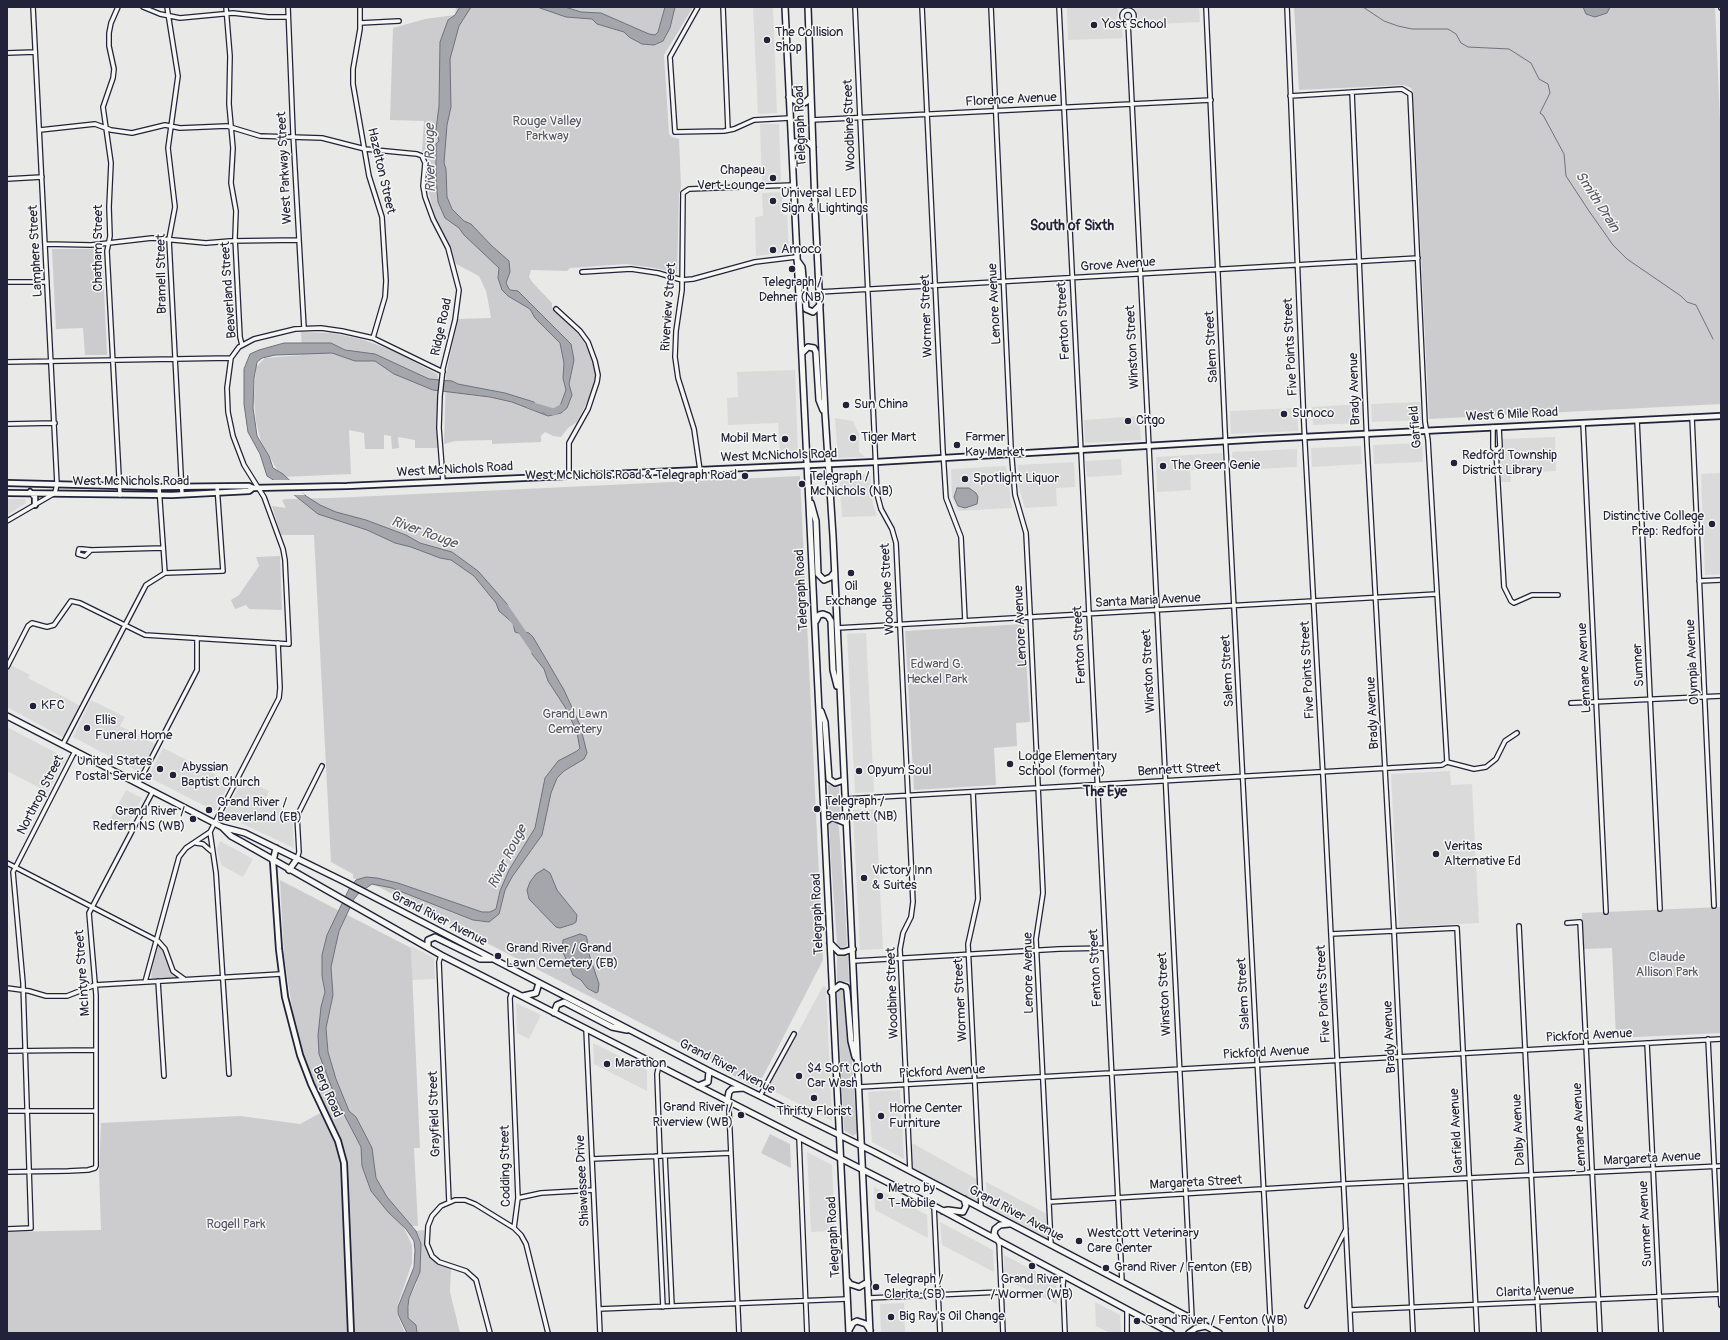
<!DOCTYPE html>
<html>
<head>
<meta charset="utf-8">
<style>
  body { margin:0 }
  #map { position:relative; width:1728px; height:1340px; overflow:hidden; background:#e9e9e7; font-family:Pangolin,sans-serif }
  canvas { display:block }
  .frame { position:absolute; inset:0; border:8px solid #22223b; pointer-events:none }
</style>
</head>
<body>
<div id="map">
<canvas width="1728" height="1340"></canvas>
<div class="frame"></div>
</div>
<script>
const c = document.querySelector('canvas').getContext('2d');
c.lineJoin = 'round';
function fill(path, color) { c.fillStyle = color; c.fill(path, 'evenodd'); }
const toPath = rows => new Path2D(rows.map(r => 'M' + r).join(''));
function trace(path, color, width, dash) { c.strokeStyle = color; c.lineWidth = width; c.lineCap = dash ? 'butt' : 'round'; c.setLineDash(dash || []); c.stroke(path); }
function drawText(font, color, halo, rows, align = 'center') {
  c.font = font + ' Pangolin,sans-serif'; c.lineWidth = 3; c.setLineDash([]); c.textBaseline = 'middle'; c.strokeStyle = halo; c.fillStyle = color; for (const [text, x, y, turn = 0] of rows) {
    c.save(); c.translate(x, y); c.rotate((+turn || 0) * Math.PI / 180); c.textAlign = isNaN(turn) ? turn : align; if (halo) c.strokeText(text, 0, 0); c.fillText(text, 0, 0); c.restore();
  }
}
fill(toPath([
  [753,7,773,7,777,113,758,114],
  [1067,7,1119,7,1116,18,1119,23,1122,26,1123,38,1068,40],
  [1134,7,1199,7,1200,22,1135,25,1138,15],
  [760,124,779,124,781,181,762,182],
  [782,192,783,215,787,215,789,252,756,256,755,217,763,216,762,193],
  [795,370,798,455,780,456,778,423,728,425,727,398,738,397,737,372],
  [1420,402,1421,420,1372,422,1371,404],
  [1360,404,1361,423,1313,425,1312,407],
  [1297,408,1298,431,1231,434,1230,411],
  [1139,416,1141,440,1085,443,1084,420],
  [835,418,853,421,859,434,859,452,865,457,838,458],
  [1555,437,1556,471,1511,473,1511,482,1501,482,1499,439],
  [1422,443,1423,462,1374,464,1373,445],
  [1361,446,1362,464,1312,467,1311,448],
  [1297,449,1297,467,1233,470,1232,452],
  [1222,453,1223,469,1190,470,1191,490,1157,492,1156,457],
  [1121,459,1122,475,1087,477,1085,461],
  [1074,462,1075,487,1056,488,1057,506,1025,508,1019,488,1018,465],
  [1006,466,1012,508,958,511,952,496,951,469],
  [1721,473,1721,574,1705,575,1701,474],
  [870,474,873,505,877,516,842,517,839,476],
  [7,499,25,499,26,503,7,515],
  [866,633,874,792,855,793,847,634],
  [9,664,30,675,28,678,81,706,64,738,7,707,7,668],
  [91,700,125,717,120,726,155,744,139,772,73,737],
  [7,727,66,758,48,792,7,771],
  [163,748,230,782,215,811,148,777],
  [1450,771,1451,785,1472,784,1479,923,1399,927,1391,774],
  [243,779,269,791,265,800,292,814,294,848,224,815],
  [126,790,142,798,124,831,108,823],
  [876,809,883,949,860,950,853,810],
  [220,841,253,859,243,877,221,865,217,849],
  [411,946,434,958,435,979,412,980],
  [823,986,826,987,832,1121,768,1088],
  [516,1003,541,1015,529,1039,517,1033],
  [593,1043,647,1070,647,1091,594,1064],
  [900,1090,904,1159,872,1142,868,1092],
  [914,1144,978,1180,980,1206,911,1170,911,1145],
  [807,1152,832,1165,835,1231,811,1232],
  [986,1182,1049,1215,1050,1244,987,1210],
  [874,1187,927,1215,928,1238,875,1210],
  [940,1222,993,1250,994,1272,942,1245],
  [1004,1255,1056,1282,1057,1304,1007,1280,1007,1277,1004,1276],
  [1095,1302,1120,1315,1121,1333,1110,1333,1096,1326],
  [904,1303,905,1333,881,1333,880,1304]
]), '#dadada');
fill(toPath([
  [456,7,693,7,664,55,669,134,672,137,679,139,681,187,679,195,677,273,655,268,626,264,570,268,567,271,531,270,529,277,533,283,552,303,552,307,578,334,585,344,590,354,596,376,591,394,577,422,568,428,561,437,553,436,545,432,541,436,541,442,492,444,492,440,455,441,444,444,446,374,458,319,491,318,488,301,486,291,479,276,456,264,447,240,434,215,427,184,429,162,427,156,422,151,424,121,390,120,393,28,425,19,455,15],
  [1294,7,1715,7,1721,144,1721,404,1429,419,1413,92,1411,88,1404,85,1299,90],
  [52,249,102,249,107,355,85,355,83,328,56,329],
  [301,332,332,333,361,339,394,351,437,374,438,378,438,448,415,448,415,440,398,437,399,448,392,449,391,436,384,435,384,449,365,449,364,433,349,430,351,474,281,477,261,441,256,422,254,398,256,367,265,358,302,355],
  [800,476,823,960,757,1088,713,1065,714,1061,379,887,353,878,353,874,331,862,314,535,281,535,272,506,286,508,282,500,286,499,332,498],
  [280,556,282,610,249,609,246,605,235,609,231,600,239,595,259,566,256,557],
  [1024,624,1030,722,1016,723,1017,746,994,748,996,785,914,790,905,631],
  [828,785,839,786,840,813,829,813],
  [833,819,837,821,839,828,845,908,847,945,842,949,837,944,831,860,829,824],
  [280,880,411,948,420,1148,414,1148,418,1226,403,1226,412,1245,412,1263,397,1307,397,1314,405,1333,7,1333,7,1232,101,1230,99,1171,101,1123,240,1116,300,1124,326,1110,308,1074,295,1027,284,956],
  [1721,907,1721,1033,1616,1038,1612,948,1583,949,1582,913],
  [156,941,162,946,169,966,178,976,177,978,154,979,151,977],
  [837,954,848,956,849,982,837,982],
  [840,989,844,989,847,996,857,1131,856,1134,853,1136,844,1130,837,994],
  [770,1134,790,1144,791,1168,761,1153],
  [424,1230,424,1240,430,1256,442,1266,451,1268,450,1292,460,1333,417,1333,417,1330,408,1318,409,1298,416,1285,421,1265,419,1237,416,1231]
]), '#ccccce');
const water = toPath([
  [460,7,471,7,459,26,450,59,451,107,447,125,444,163,446,169,447,197,452,209,464,221,471,224,492,246,509,261,510,272,506,283,508,287,510,290,518,291,571,344,574,360,569,384,572,395,567,408,561,413,548,416,512,402,490,397,433,390,394,374,375,361,355,361,332,353,275,355,262,358,257,362,254,378,253,408,257,436,269,456,273,468,283,474,306,496,320,505,336,512,366,520,406,535,420,543,452,552,478,571,507,604,511,615,517,620,520,631,529,633,533,637,564,690,580,725,587,753,584,759,564,771,557,778,551,793,542,835,512,877,505,890,499,914,489,922,473,920,392,888,372,884,359,893,354,899,339,931,331,967,333,995,326,1028,328,1052,336,1079,349,1111,356,1117,372,1148,376,1178,387,1197,416,1231,421,1244,420,1272,409,1298,408,1306,408,1318,416,1325,417,1333,407,1333,398,1314,398,1307,414,1267,415,1250,414,1241,406,1229,388,1212,371,1191,362,1166,361,1147,336,1099,319,1054,318,1035,321,1007,325,992,322,976,322,955,327,935,349,889,356,880,366,877,377,878,398,883,482,912,490,912,496,909,500,891,509,870,535,828,545,778,558,761,577,751,580,748,579,744,577,732,565,707,548,681,544,669,532,654,533,644,528,636,515,632,513,623,499,611,496,603,474,576,451,560,440,558,411,547,395,543,367,530,318,514,283,486,267,476,260,454,248,432,244,404,244,369,250,354,259,350,284,343,331,343,345,350,375,354,429,379,452,381,458,384,505,393,534,402,541,411,545,413,559,409,566,390,563,378,564,363,560,343,535,318,530,309,508,296,502,290,498,278,499,268,464,235,459,228,445,218,438,202,436,178,436,144,439,141,436,130,439,106,440,42,448,20,455,15,460,7],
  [537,7,565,7,581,12,601,13,649,34,655,35,658,32,665,7,675,7,670,28,663,41,654,45,642,44,629,37,624,32,597,24,592,19,566,17,537,7],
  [1583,7,1610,7,1607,13,1595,17,1586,14,1583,7],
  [957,488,969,488,976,493,978,497,977,504,965,508,958,506,954,497,957,488],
  [544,869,550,873,557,890,577,915,576,922,573,924,560,928,556,927,529,899,527,890,530,882,536,874,544,869],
  [580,934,586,936,587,939,589,954,599,984,598,992,596,993,587,988,581,980,573,975,562,950,563,940,580,934]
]);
fill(water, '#a5a5ac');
trace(water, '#71717f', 1);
fill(toPath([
  [269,480,292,480,305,495,291,495]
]), '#e9e9e7');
trace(toPath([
  [1363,7,1384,21,1398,26,1412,29,1448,29,1456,34,1461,43,1468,47,1509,49,1531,63,1539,79,1548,84,1550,93,1540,113,1543,115,1564,154,1566,176,1589,211,1613,245,1627,259,1681,296,1687,302,1696,305,1713,339]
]), '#71717f', 1);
trace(toPath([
  [530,405,554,412,561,408],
  [505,607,537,654]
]), '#a5a5ac', 7);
const street = toPath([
  [118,7,111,23,109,33,109,46,114,69,113,78,103,107,111,163,109,207,110,236,107,251,120,495],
  [143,7,160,14,180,18,233,13,268,17,288,17],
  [167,7,178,76,168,148,175,207,169,239,182,494],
  [226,7,230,56,229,104,233,148,231,183,236,211,235,238,240,337,242,345],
  [288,7,293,133,304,328],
  [360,7,360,29,353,69,353,84,369,176,382,217,386,281,385,297,373,338],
  [698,7,670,57,675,132,724,131,734,129,754,120,790,118],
  [723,7,728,130],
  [855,7,877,494,881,509,892,529,896,543,908,796,913,902,911,917,903,933,900,949,910,1170],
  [922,7,943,451,946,498,961,537,965,621],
  [991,7,1011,448,1015,495,1026,533,1030,613,1043,893,1036,939,1051,1245],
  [1059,7,1122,1281],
  [1206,7,1225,431,1271,1333],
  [1287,7,1304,426,1323,776,1351,1333],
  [1721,7,1721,8],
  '1122 16a6 6 0 1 1 12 0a6 6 0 1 1-12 0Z',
  [1128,22,1192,1318],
  [360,23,399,21],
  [7,53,35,52],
  [1352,92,1367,445,1394,931,1413,1333],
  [1290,96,1402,89,1410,94,1425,422,1428,440,1447,762],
  [812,120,1211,100],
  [40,130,95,124,111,130,132,133,165,125,180,128,227,126,260,136,322,138,365,149,417,154,422,156,425,163,423,186,425,197,433,219,448,248,459,290,455,320,443,368,440,396,439,428,443,481],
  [7,179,42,177],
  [45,244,91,245,152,238,206,243,230,241,299,240],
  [582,272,631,269,658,273,682,280,693,279,755,262,796,257],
  [7,282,47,282],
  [819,292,1418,258],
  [556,309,580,331,588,342,595,361,598,375,597,382,588,409,569,443,569,476],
  [7,362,231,358],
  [1692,417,1714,906],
  [1637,420,1660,909],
  [1583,423,1606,912],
  [7,424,55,423],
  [1493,427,1493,448,1496,450,1500,447,1499,427],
  [1496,450,1504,587,1511,601,1514,603,1532,595,1558,595],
  [700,470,694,429,678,378,675,357,676,331,682,290,683,193,689,189,793,185],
  [159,487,165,573],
  [7,521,55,493,57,484,33,7],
  [91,550,85,556,78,554,79,549,82,549,91,550,163,548],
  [1699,581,1721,580],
  [837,628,1437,594],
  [7,667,28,626,32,623,47,627,54,625,71,601,80,603,145,635,289,644,285,560,283,549,264,497,244,465,233,436,228,412,227,388,231,358,239,347,254,339,295,329,321,328,342,331,373,338,443,372],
  [1571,703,1721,696],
  [63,744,146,585,165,573,223,571,217,486],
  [1447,762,1474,769,1486,767,1496,759,1505,741,1517,733],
  [138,784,197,670,197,638],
  [973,792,978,899,968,944,981,1208],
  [845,799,1442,765,1447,762],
  [210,832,216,873,229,1074],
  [196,843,203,844,211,851],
  [297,859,299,852,297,816,322,766],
  [7,863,158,941,165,949,173,971,184,979],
  [1567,923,1580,922,1600,1333],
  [1519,926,1539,1333],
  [1331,934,1457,928,1477,1333],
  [441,955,439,962,449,1202],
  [854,961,1059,949,1105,948],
  [158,981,164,1076],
  [145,982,179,857,186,848,210,832,279,698,280,688,278,643],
  [7,988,29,991,46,996,67,996,95,985,281,974],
  [512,992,510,998,518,1198,514,1228],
  [586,1029,600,1333],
  [1708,1039,1721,1305],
  [1647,1043,1661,1333],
  [7,1051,96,1050],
  [659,1065,657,1074,660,1156],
  [859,1087,1721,1039],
  [760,1096,794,1034],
  [730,1104,729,1110,739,1333],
  [7,1111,96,1111],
  [799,1138,807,1333],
  [656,1156,663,1307],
  [665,1156,672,1306],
  [592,1159,731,1153],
  [7,1172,68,1171,88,1170,95,1168,96,1166,96,995,89,913,153,791],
  [518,1198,541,1193,593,1190],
  [1049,1202,1344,1184,1721,1166],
  [934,1206,940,1333],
  [7,1229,31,1228,23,983,13,872,75,751],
  [999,1242,1003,1333],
  [1064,1276,1063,1285,1065,1333],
  [869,1298,1001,1292],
  [1307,1306,1346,1229],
  [599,1309,847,1299],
  [1350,1310,1721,1294],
  [490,1333,476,1280,466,1271,439,1262,432,1256,427,1244,428,1226,432,1216,441,1206,455,1200,465,1200,475,1204,514,1228,521,1235,526,1244,548,1333],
  [1127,1333,1127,1311]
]);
const secondary = toPath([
  [7,483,159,487,249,486,253,488,347,486,876,462,1263,439,1721,416],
  [30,492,35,497,35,505],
  [7,493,172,495,249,491,253,488],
  [273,861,279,949,285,997,300,1055,311,1084,338,1141,344,1163,351,1333]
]);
const primary = toPath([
  [785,7,849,1333],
  [808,7,815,207,825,413,833,536,870,1333],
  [789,97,801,104,806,102,811,97],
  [792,146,795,142,802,141,808,142,813,147],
  [797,260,802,267,806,309,813,312,820,305],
  [802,353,808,347,814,348,816,352,819,400,823,410],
  [811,503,816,521,818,574,824,580,831,577,834,573],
  [816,621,819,615,823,614,828,616,831,621,833,670,837,686],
  [821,711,825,722,829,779,835,783,844,780],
  [7,716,222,827,231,836,242,842,441,955,934,1206,1171,1333],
  [825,822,832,817,846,823],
  [222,827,245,833,345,882,709,1071,874,1152,1219,1333],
  [273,861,276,848],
  [289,870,297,859],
  [830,943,839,952,844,952,853,949],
  [428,947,428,940,435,937,480,959,491,959],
  [831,992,840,985,846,987,847,991,851,1041,855,1057],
  [523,996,536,993,539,983],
  [554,1013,557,1005,564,1002,612,1027,627,1030],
  [698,1086,708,1082,709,1071],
  [727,1102,729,1092,732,1089,743,1088],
  [943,1211,948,1210,963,1212,966,1206,964,1199],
  [999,1242,994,1234,995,1229,1000,1225,1009,1224],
  [847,1280,850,1284,859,1287,868,1282],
  [849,1330,853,1323,857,1321,866,1324,870,1330],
  [1189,1333,1196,1328,1206,1326]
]);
trace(street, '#22223b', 6);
trace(secondary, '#22223b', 8);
trace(primary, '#22223b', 8);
trace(street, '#f6f6f2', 3.5);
trace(secondary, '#f6f6f2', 4.5);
trace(primary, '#f6f6f2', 5);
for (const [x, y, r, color] of [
  [1094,25,4,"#22223b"],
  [767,40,4,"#22223b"],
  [773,178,4,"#22223b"],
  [773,201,4,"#22223b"],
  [773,250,4,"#22223b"],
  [792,269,4,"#22223b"],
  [846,405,4,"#22223b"],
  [1284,414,4,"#22223b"],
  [1128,421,4,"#22223b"],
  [853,438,4,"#22223b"],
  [785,439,4,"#22223b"],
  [957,445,4,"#22223b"],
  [1454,463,4,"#22223b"],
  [1163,466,4,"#22223b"],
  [745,476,4,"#22223b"],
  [965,479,4,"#22223b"],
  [802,484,4,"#22223b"],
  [1712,524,4,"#22223b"],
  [851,573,4,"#22223b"],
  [33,706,4,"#22223b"],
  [87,728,4,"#22223b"],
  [1010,764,4,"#22223b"],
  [160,769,4,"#22223b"],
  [859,771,4,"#22223b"],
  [173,775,4,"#22223b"],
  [817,809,4,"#22223b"],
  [209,810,4,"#22223b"],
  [193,819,4,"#22223b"],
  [1436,854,4,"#22223b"],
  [864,878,4,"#22223b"],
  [498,956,4,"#22223b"],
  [607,1064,4,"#22223b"],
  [799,1076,4,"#22223b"],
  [814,1098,4,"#22223b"],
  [741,1115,4,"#22223b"],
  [881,1116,4,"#22223b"],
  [880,1196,4,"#22223b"],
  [1079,1241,4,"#22223b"],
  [1032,1266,4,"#22223b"],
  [1106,1268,4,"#22223b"],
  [876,1287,4,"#22223b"],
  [891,1317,4,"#22223b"],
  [1137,1321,4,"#22223b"]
]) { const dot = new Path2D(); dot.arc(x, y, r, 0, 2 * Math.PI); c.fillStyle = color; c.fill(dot); trace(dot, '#f6f6f2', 1.5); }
drawText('13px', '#22223b', '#f6f6f2', [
  ["Yost School",1102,25],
  ["The Collision",775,33],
  ["Shop",775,48],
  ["Chapeau",765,171,"right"],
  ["Vert Lounge",765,186,"right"],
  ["Universal LED",781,194],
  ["Sign & Lightings",781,209],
  ["Amoco",781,250],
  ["Telegraph /",792,283,"center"],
  ["Dehner (NB)",792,298,"center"],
  ["Sun China",854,405],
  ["Sunoco",1292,414],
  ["Citgo",1136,421],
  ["Tiger Mart",861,438],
  ["Farmer",965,438],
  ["Kay Market",965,453],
  ["Mobil Mart",777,439,"right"],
  ["Redford Township",1462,456],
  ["District Library",1462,471],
  ["The Green Genie",1171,466],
  ["West McNichols Road & Telegraph Road",737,476,"right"],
  ["Telegraph /",810,477],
  ["McNichols (NB)",810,492],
  ["Spotlight Liquor",973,479],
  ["Distinctive College",1704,517,"right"],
  ["Prep: Redford",1704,532,"right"],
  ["Oil",851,587,"center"],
  ["Exchange",851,602,"center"],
  ["KFC",41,706],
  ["Ellis",95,721],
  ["Funeral Home",95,736],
  ["Lodge Elementary",1018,757],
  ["School (former)",1018,772],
  ["United States",152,762,"right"],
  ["Postal Service",152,777,"right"],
  ["Abyssian",181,768],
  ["Baptist Church",181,783],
  ["Opyum Soul",867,771],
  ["Telegraph /",825,802],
  ["Bennett (NB)",825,817],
  ["Grand River /",217,803],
  ["Beaverland (EB)",217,818],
  ["Grand River /",185,812,"right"],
  ["Redfern NS (WB)",185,827,"right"],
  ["Veritas",1444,847],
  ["Alternative Ed",1444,862],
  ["Victory Inn",872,871],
  ["& Suites",872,886],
  ["Grand River / Grand",506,949],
  ["Lawn Cemetery (EB)",506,964],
  ["Marathon",615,1064],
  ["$4 Soft Cloth",807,1069],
  ["Car Wash",807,1084],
  ["Grand River /",733,1108,"right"],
  ["Riverview (WB)",733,1123,"right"],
  ["Home Center",889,1109],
  ["Furniture",889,1124],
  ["Thrifty Florist",814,1112,"center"],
  ["Metro by",888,1189],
  ["T-Mobile",888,1204],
  ["Westcott Veterinary",1087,1234],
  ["Care Center",1087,1249],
  ["Grand River / Fenton (EB)",1114,1268],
  ["Telegraph /",884,1280],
  ["Clarita (SB)",884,1295],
  ["Grand River",1032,1280,"center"],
  ["/ Wormer (WB)",1032,1295,"center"],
  ["Big Ray's Oil Change",899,1317],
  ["Grand River / Fenton (WB)",1145,1321]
], 'left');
drawText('13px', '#22223b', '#f6f6f2', [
  ["Florence Avenue",1011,100,-3],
  ["Woodbine Street",850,125,-92],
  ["Telegraph Road",801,126,-92],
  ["West Parkway Street",285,168,-93],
  ["Hazelton Street",381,171,77],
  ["Chatham Street",99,248,-90],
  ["Lamphere Street",36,251,-93],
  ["Grove Avenue",1118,265,-4],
  ["Bramell Street",162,274,-91],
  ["Beaverland Street",229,290,-94],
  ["Lenore Avenue",995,304,-93],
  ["Riverview Street",669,307,-86],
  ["Wormer Street",927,316,-92],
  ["Fenton Street",1064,321,-93],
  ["Ridge Road",442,327,-78],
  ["Winston Street",1133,347,-93],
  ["Salem Street",1212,347,-93],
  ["Five Points Street",1291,347,-93],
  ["Brady Avenue",1355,389,-92],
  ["West 6 Mile Road",1512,415,-3],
  ["Garfield",1416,427,-95],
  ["West McNichols Road",779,456,-2],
  ["West McNichols Road",455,470,-3],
  ["West McNichols Road",131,482],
  ["Woodbine Street",888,589,-93],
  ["Telegraph Road",802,590,-93],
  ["Santa Maria Avenue",1148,601,-3],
  ["Lenore Avenue",1021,626,-93],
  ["Fenton Street",1080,645,-93],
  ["Olympia Avenue",1693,662,-93],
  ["Sumner",1639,665,-93],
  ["Lennane Avenue",1585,668,-93],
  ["Five Points Street",1308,670,-93],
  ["Winston Street",1149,671,-93],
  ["Salem Street",1228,671,-93],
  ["Brady Avenue",1373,713,-93],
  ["Bennett Street",1179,770,-3],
  ["Northrop Street",41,795,-63],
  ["Telegraph Road",818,914,-92],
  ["Grand River Avenue",439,919,27],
  ["Fenton Street",1096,968,-93],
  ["McIntyre Street",83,973,-94],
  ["Lenore Avenue",1029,973,-91],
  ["Woodbine Street",893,993,-92],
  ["Winston Street",1165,994,-93],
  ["Salem Street",1244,994,-93],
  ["Five Points Street",1324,994,-93],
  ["Wormer Street",961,1000,-93],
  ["Pickford Avenue",1589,1036,-3],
  ["Brady Avenue",1390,1037,-93],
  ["Pickford Avenue",1266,1053,-3],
  ["Grand River Avenue",727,1067,27],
  ["Pickford Avenue",942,1072,-3],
  ["Berg Road",327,1092,66],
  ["Grayfield Street",435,1114,-92],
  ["Lennane Avenue",1580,1128,-93],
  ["Dalby Avenue",1519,1130,-93],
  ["Garfield Avenue",1457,1131,-93],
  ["Margareta Avenue",1652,1159,-3],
  ["Codding Street",506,1166,-91],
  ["Shiawassee Drive",583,1181,-93],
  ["Margareta Street",1196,1183,-3],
  ["Grand River Avenue",1016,1214,28],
  ["Sumner Avenue",1646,1224,-93],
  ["Telegraph Road",834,1237,-93],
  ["Clarita Avenue",1535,1292,-2]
]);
drawText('13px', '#555567', '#f6f6f2', [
  ["Rouge Valley",547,122],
  ["Parkway",547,137],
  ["Edward G.",937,665],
  ["Heckel Park",937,680],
  ["Grand Lawn",575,715],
  ["Cemetery",575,730],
  ["Claude",1667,958],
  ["Allison Park",1667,973],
  ["Rogell Park",236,1225]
]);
drawText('italic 14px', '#565668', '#f6f6f2', [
  ["River Rouge",431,158,-91],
  ["Smith Drain",1597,202,57],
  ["River Rouge",424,533,20],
  ["River Rouge",508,857,-63]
]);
drawText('bold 14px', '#22223b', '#f6f6f2', [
  ["South of Sixth",1072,226],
  ["The Eye",1105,792]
]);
</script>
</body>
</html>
